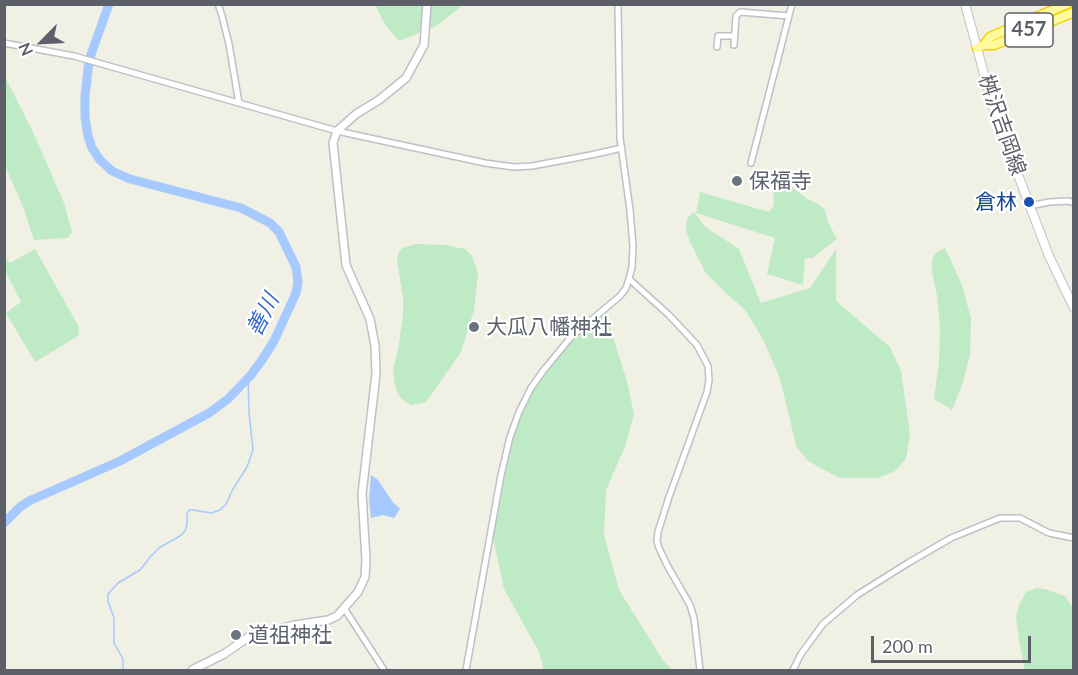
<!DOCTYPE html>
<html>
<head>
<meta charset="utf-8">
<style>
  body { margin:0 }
  #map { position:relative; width:1078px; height:675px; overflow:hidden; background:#f0f0e4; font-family:Lato,sans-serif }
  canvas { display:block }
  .frame { position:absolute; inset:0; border:6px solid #5c5f67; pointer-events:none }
  .north { position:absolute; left:12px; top:12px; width:60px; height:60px; -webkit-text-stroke:4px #fff; paint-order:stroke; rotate:246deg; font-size:16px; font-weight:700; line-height:24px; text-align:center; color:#5c5f67 }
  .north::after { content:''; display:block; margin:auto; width:21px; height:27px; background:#5c5f67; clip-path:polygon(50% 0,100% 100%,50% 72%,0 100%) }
  .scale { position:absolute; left:871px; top:636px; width:160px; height:27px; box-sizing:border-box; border:3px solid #5c5f67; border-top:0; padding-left:8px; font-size:18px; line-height:21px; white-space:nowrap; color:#5c5f67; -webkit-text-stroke:4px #fff; paint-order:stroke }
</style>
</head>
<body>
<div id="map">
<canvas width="1078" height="675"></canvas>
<div class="frame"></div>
<div class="north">N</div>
<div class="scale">200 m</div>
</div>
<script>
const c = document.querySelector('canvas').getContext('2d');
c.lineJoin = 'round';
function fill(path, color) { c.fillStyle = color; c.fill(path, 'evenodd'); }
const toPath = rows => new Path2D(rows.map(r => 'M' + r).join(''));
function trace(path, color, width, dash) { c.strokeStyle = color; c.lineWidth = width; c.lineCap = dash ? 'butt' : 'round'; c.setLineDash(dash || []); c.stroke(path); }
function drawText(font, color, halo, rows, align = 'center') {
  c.font = font + ' Lato,"Noto Sans JP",sans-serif'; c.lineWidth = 4.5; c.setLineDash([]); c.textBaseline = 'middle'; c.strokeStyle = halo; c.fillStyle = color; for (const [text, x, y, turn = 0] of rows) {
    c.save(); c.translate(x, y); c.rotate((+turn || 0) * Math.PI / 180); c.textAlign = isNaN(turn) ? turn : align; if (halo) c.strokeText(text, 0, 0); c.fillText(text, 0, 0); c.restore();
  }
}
fill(toPath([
  [375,5,463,5,436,26,399,41,386,26],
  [5,77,33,132,64,203,72,232,68,238,34,240,22,204,5,166],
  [776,175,806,198,820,205,825,211,828,222,837,239,812,258,805,258,803,285,767,274,775,238,696,213,700,192,769,212,774,205,773,180],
  [694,212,704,226,739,249,761,303,810,288,836,249,836,301,890,347,901,371,910,434,906,459,895,471,878,478,839,478,808,461,796,446,788,411,779,376,763,339,745,310,724,291,705,272,690,242,686,230,687,218],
  [416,244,445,245,465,249,472,256,478,273,474,310,461,352,426,402,419,404,411,405,403,400,398,394,395,386,393,369,398,350,403,315,403,297,397,262,398,254,402,248],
  [945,248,962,285,971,319,970,355,962,385,952,410,934,399,939,362,940,327,937,296,932,271,932,260,935,253],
  [35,249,79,327,78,336,35,362,6,313,21,302,5,270,4,255,10,263],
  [605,311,628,385,634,414,626,444,606,490,604,535,619,590,664,662,673,670,542,670,543,666,539,652,504,589,493,538,495,493,514,421,541,369,573,334],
  [1036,588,1045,589,1065,596,1073,608,1073,670,1025,670,1020,646,1016,617,1019,605,1026,592]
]), '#beeac5');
fill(toPath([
  [371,475,378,480,392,501,400,509,394,518,383,515,371,518,369,499]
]), '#a6c9ff');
trace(toPath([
  [123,670,123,659,114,643,114,618,108,601,108,594,118,583,140,570,151,556,159,548,180,536,185,531,187,525,187,514,189,510,193,510,211,513,220,510,226,504,233,489,247,467,253,450,249,412,248,378]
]), '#a6c9ff', 1.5);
trace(toPath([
  [4,523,20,507,29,501,120,461,209,413,228,399,251,375,262,360,274,341,296,293,298,283,296,267,279,232,270,223,241,208,130,179,112,171,100,160,92,148,88,136,85,117,85,97,89,60,109,4]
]), '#a6c9ff', 9);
const minor = toPath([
  [218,4,222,16,229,44,239,103],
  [4,43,74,56,337,131,485,163,514,167,532,166,591,155,622,148],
  [734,45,736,16,740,12,789,16],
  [717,47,718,36,734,36],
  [751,163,792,4],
  [1030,206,1049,202,1069,201,1074,203],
  [629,279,669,315,697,345,708,366,709,380,707,392,669,497,658,532,657,541,659,548,667,565,690,605,694,618,700,670],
  [344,608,384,670],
  [466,670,501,475,510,437,519,412,531,388,543,371,571,337,620,296,626,288,629,279,632,267,633,246,630,210,620,138,618,4],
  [793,670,801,654,823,624,857,595,908,563,951,538,1000,518,1020,518,1049,533,1074,538]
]);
const tertiary = toPath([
  [192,670,224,654,250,636,295,625,328,620,337,616,358,592,365,577,366,560,362,494,376,374,375,346,370,319,346,265,333,143,337,131,356,114,379,100,406,78,424,45,427,4]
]);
const secondary = toPath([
  [965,4,995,114,1007,146,1049,256,1074,308]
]);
const trunk = toPath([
  [984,45,990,37,1067,4],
  [977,48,984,45,994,45,1074,12]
]);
trace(minor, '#bec0c7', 8);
trace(tertiary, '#bec0c7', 10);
trace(secondary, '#bfc1c9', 10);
trace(trunk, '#f5d000', 11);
trace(minor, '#fff', 5);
trace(tertiary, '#fff', 7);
trace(secondary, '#fff', 8);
trace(trunk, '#fffa9c', 8);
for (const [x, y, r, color] of [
  [737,181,6,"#6b7280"],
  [1029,202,6,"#1a4fb4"],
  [474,327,6,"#6b7280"],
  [236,635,6,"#6b7280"]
]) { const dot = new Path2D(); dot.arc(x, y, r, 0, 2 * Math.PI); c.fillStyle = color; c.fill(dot); trace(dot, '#fff', 2); }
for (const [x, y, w] of [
  [1029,30,48]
]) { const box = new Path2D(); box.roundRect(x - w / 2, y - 17, w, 34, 4.5); c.fillStyle = '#fff'; c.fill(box); trace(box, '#5c5f67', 1.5); }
drawText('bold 20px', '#5c5f67', null, [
  ["457",1029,30]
]);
drawText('21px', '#5c5f67', '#fff', [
  ["桝沢吉岡線",1002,125,71]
]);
drawText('21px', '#5b616d', '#fff', [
  ["保福寺",749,181],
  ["大瓜八幡神社",486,327],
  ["道祖神社",248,635]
], 'left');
drawText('21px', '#164399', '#fff', [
  ["倉林",1017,202]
], 'right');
drawText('italic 22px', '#3a6bd0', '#fff', [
  ["善川",263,315,-63]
]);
</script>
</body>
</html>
